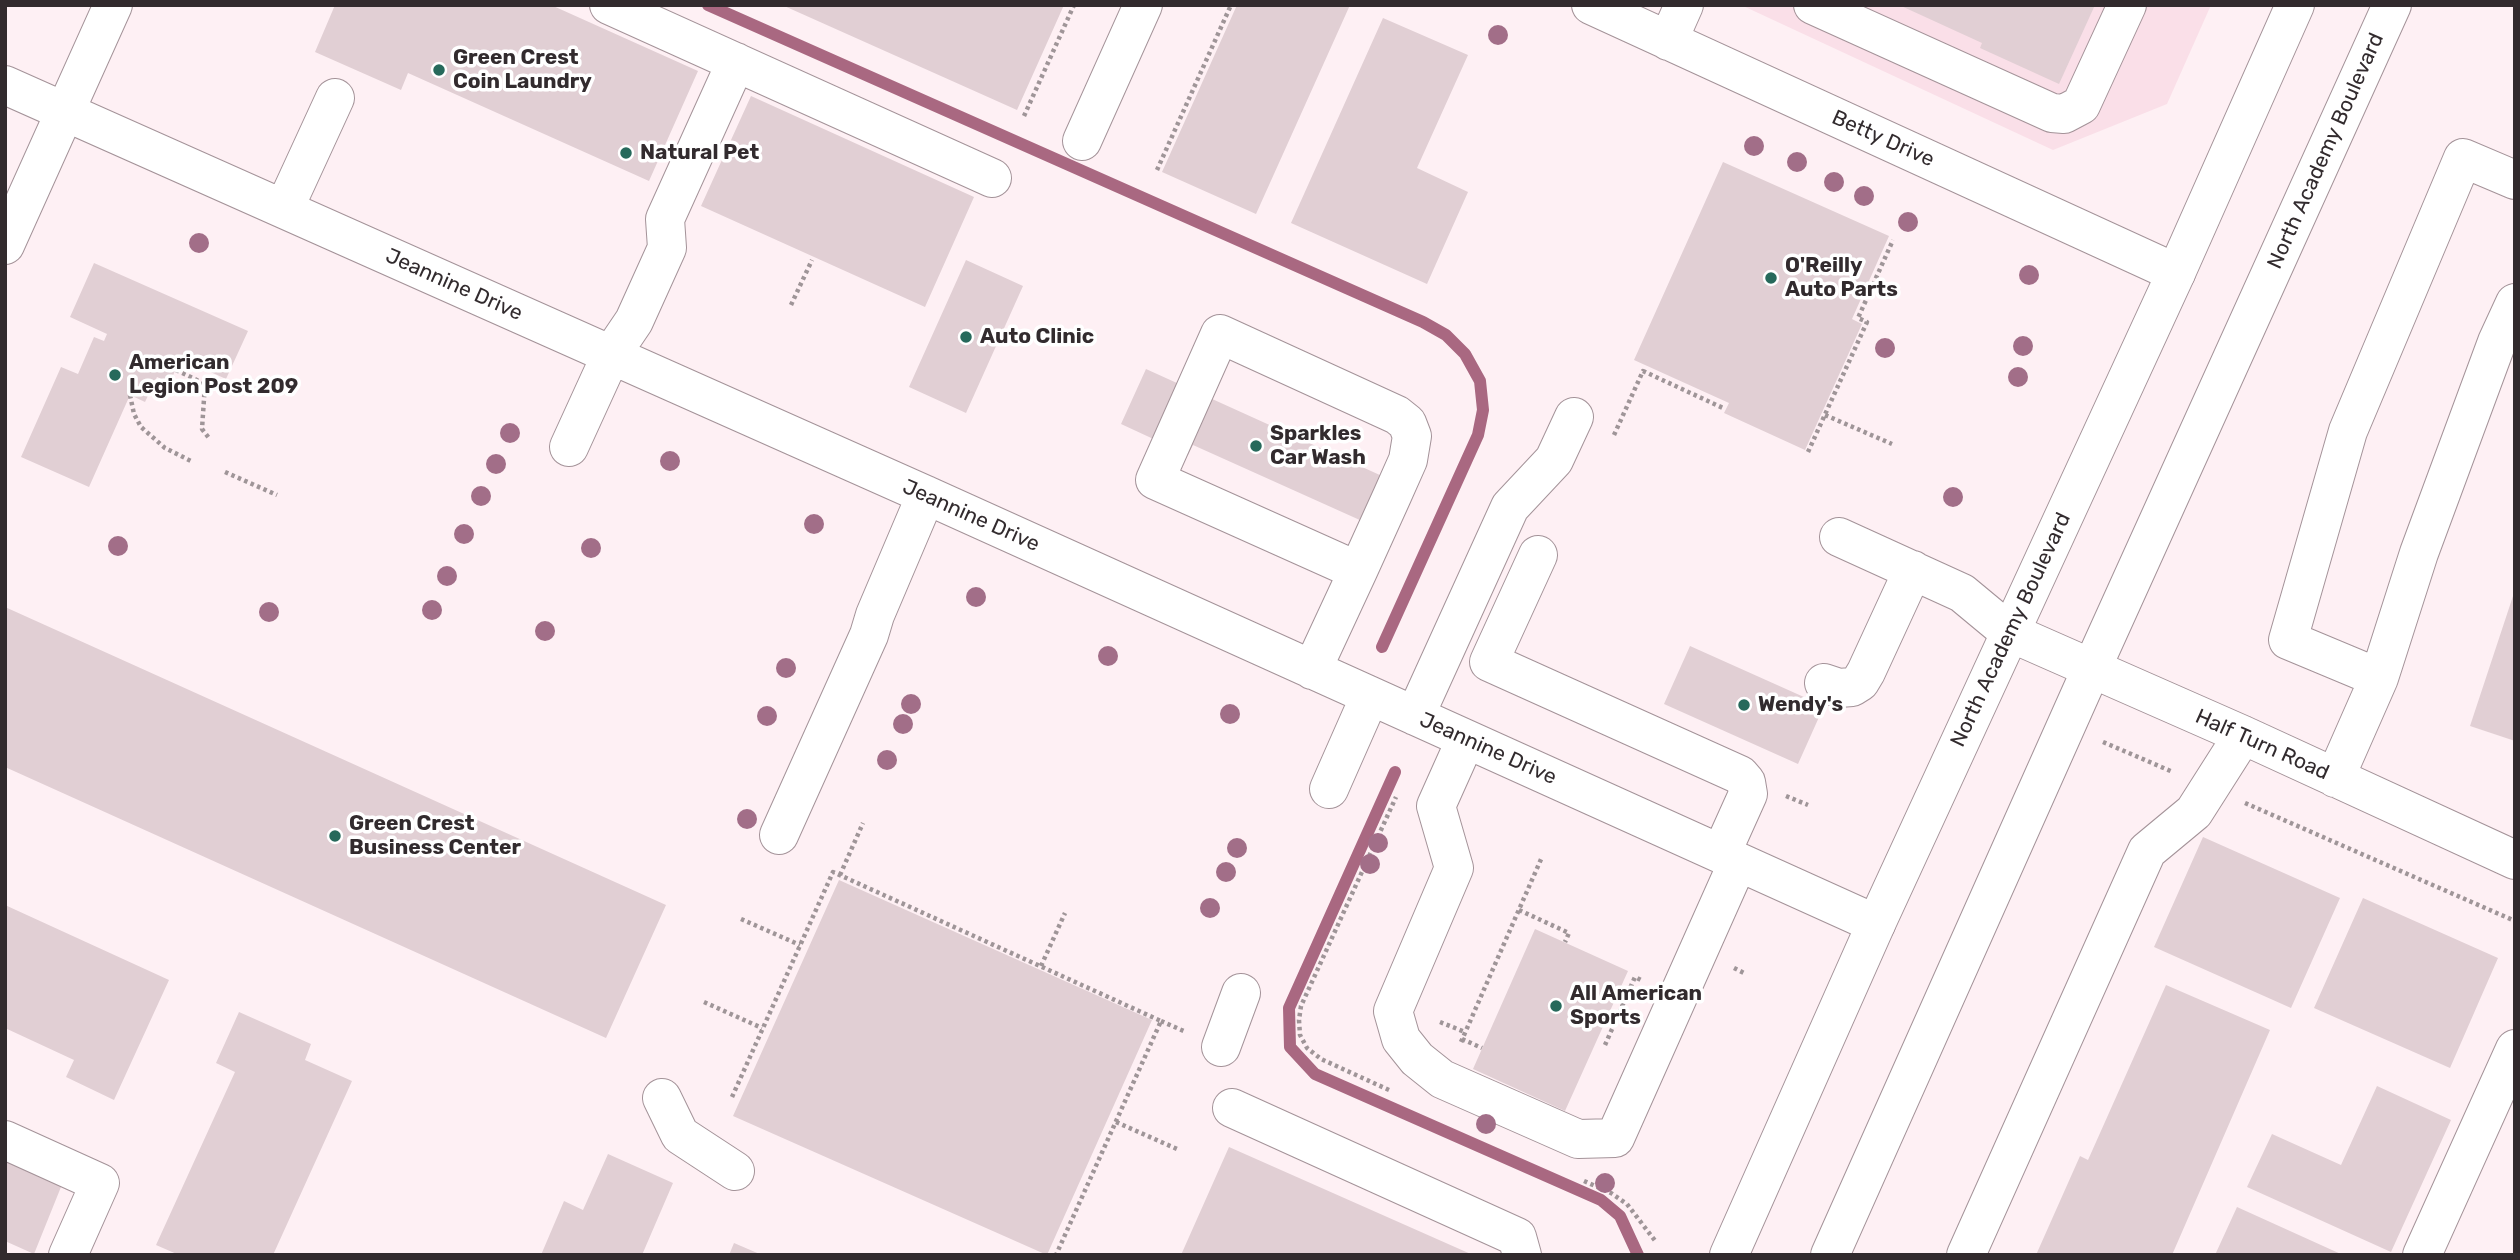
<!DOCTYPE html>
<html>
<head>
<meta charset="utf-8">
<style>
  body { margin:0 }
  #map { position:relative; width:2520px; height:1260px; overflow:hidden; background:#fef0f4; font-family:Rubik,sans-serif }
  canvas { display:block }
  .frame { position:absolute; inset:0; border:7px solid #322b2e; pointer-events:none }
</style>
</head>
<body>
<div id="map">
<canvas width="2520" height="1260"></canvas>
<div class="frame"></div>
</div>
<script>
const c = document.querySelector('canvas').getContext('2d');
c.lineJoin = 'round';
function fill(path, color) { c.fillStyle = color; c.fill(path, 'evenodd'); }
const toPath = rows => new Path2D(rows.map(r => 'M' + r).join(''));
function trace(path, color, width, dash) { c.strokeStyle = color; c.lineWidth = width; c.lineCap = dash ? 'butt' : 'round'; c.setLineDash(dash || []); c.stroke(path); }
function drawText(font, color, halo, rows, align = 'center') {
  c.font = font + ' Rubik,sans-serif'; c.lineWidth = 7; c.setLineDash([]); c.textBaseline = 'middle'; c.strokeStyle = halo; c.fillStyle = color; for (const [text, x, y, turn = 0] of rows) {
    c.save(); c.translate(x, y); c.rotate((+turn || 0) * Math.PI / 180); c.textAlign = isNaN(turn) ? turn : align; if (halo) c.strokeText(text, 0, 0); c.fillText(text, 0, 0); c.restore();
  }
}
fill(toPath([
  [1741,5,2211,5,2167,104,2053,150]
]), '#fadfe8');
trace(toPath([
  [708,5,1423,322,1446,335,1465,354,1480,381,1483,410,1478,435,1382,647],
  [1395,772,1289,1008,1290,1047,1315,1074,1601,1200,1620,1216,1638,1255]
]), '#a96881', 12);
fill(toPath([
  [335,5,551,5,698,71,649,181,408,73,401,90,315,52],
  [782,5,1064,5,1017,110],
  [1237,5,1350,5,1256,214,1162,172],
  [1899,5,2095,5,2059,84,1980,48,1982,43],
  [1383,18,1468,55,1417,168,1468,192,1427,284,1291,223],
  [751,96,974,197,925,307,701,206],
  [1723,162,1889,236,1852,319,1862,324,1805,450,1724,413,1729,403,1634,360],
  [966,260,1023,286,966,413,909,387],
  [94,263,248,331,226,379,180,358,170,383,157,377,145,402,130,395,89,487,21,457,61,367,78,374,94,337,104,341,107,334,70,317],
  [1146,369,1382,476,1362,521,1193,445,1188,455,1121,424],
  [2514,593,2515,593,2515,741,2470,726],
  [5,607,666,905,606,1038,5,767],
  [1690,646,1824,706,1798,764,1664,704],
  [2203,837,2340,898,2291,1008,2154,947],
  [839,880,1152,1020,1047,1255,733,1116],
  [2363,898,2498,958,2450,1068,2314,1008],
  [5,905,169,980,114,1100,66,1077,74,1060,5,1028],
  [1535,929,1628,971,1565,1111,1473,1069],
  [2166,985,2270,1030,2172,1255,2036,1255,2080,1156,2088,1160],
  [239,1012,311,1044,305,1060,352,1081,273,1255,179,1255,156,1245,235,1072,216,1063],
  [2377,1086,2451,1120,2391,1252,2247,1187,2272,1134,2341,1165],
  [1229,1147,1473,1255,1181,1255],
  [608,1154,673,1183,642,1255,541,1255,564,1201,583,1210],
  [5,1156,63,1182,34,1254,5,1241],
  [2237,1207,2343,1255,2215,1255],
  [734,1243,762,1255,729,1255]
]), '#e1cfd4');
const minor = toPath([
  [609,5,992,178],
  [1591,5,2176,273],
  [1813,5,2052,113,2064,114,2081,105,2127,5],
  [1668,41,1684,5],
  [5,85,926,495,1876,924],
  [1082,141,1143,5],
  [284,209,335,98],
  [5,245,113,5],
  [569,447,611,355,634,321,667,248,665,219,736,62],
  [1839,537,1962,593,2009,632,2243,735,2515,860],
  [1538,555,1489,662,1740,775,1746,782,1748,794,1721,854],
  [1312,670,1358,571,1392,496,1408,460,1412,436,1407,423,1397,415,1220,334,1155,480,1358,571],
  [2379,678,2419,553,2497,342,2515,303],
  [1824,683,1839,688,1852,687,1860,682,1866,672,1913,570],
  [1415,716,1510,507,1554,460,1574,417],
  [1466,739,1436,806,1454,868,1393,1011,1401,1039,1417,1059,1442,1079,1578,1139,1615,1138,1738,862],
  [2335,778,2379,678,2288,640,2348,431,2463,158,2515,180],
  [1329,789,1370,696],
  [779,835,869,635,875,615,926,495],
  [1221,1047,1241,993],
  [662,1098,680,1135,735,1171],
  [1232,1108,1517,1237,1522,1255],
  [5,1140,100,1183,68,1255],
  [1966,1255,2147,851,2194,812,2243,735],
  [2422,1255,2515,1049]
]);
const highway = toPath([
  [1729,1255,1876,924,2176,273,2295,5],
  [1830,1255,2091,670,2392,5]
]);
trace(minor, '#a49399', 40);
trace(highway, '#a49399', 40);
trace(toPath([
  [1024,116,1074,5],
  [1157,170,1231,5],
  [791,305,812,260],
  [176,370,205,384,202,429,209,438],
  [130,395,134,414,141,427,165,448,193,462],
  [1825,415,1892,444],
  [1614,435,1643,371,1723,408],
  [1808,452,1867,322,1858,318,1893,240],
  [225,472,277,495],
  [2103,742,2173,772],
  [1786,796,1808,805],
  [2245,803,2515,921],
  [840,875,863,823],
  [1519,910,1569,933,1565,942],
  [741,919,800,945],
  [1041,966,1065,913],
  [1734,968,1746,974],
  [704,1002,762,1028],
  [1161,1021,1186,1032],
  [1440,1022,1465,1032],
  [1462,1039,1482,1048],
  [1461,1042,1542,857],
  [1605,1045,1635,977,1643,981],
  [1389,1090,1321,1059,1307,1048,1300,1035,1299,1020,1301,1006,1396,797],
  [732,1097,833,872,1161,1021,1056,1255],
  [1116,1122,1177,1149],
  [1584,1181,1611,1193,1627,1204,1656,1242]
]), '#9f9598', 4.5, [3.5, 3.5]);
trace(minor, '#fff', 38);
trace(highway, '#fff', 38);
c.fillStyle = '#a26e88';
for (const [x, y] of [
  [1498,35],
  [1754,146],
  [1797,162],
  [1834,182],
  [1864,196],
  [1908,222],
  [199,243],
  [2029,275],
  [2023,346],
  [1885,348],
  [2018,377],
  [510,433],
  [670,461],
  [496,464],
  [481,496],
  [1953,497],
  [814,524],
  [464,534],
  [118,546],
  [591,548],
  [447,576],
  [976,597],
  [432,610],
  [269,612],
  [545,631],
  [1108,656],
  [786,668],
  [911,704],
  [1230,714],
  [767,716],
  [903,724],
  [887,760],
  [747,819],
  [1378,843],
  [1237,848],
  [1370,864],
  [1226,872],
  [1210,908],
  [1486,1124],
  [1605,1183]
]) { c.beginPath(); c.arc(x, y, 10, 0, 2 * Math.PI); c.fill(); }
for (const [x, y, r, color] of [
  [439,70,7,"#26695b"],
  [626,153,7,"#26695b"],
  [1771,278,7,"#26695b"],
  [966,337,7,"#26695b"],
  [115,375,7,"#26695b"],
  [1256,446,7,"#26695b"],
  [1744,705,7,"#26695b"],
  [335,836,7,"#26695b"],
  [1556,1006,7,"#26695b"]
]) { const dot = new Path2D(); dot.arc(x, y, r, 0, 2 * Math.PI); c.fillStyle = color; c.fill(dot); trace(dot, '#fff', 2.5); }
drawText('bold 21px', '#322b2e', '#fff', [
  ["Green Crest",453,58],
  ["Coin Laundry",453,82],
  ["Natural Pet",640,153],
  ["O'Reilly",1785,266],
  ["Auto Parts",1785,290],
  ["Auto Clinic",980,337],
  ["American",129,363],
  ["Legion Post 209",129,387],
  ["Sparkles",1270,434],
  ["Car Wash",1270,458],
  ["Wendy's",1758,705],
  ["Green Crest",349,824],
  ["Business Center",349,848],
  ["All American",1570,994],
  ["Sports",1570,1018]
], 'left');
drawText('21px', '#322b2e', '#fff', [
  ["Betty Drive",1883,139,24],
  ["North Academy Boulevard",2326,151,-66],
  ["Jeannine Drive",454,285,24],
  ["Jeannine Drive",971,516,24],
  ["North Academy Boulevard",2011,630,-65],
  ["Half Turn Road",2262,745,24],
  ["Jeannine Drive",1488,749,24]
]);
</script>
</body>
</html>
